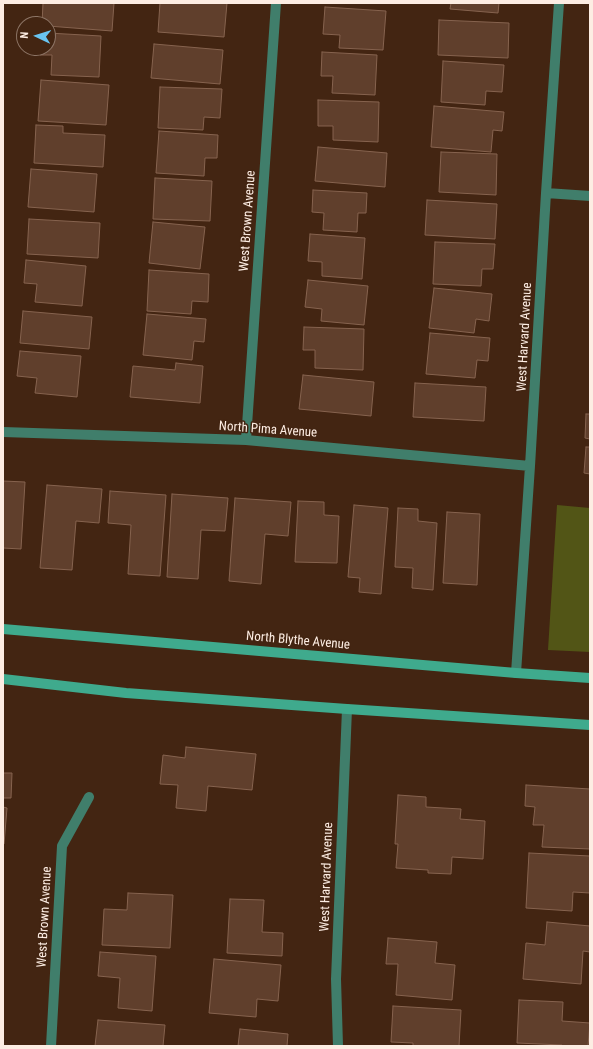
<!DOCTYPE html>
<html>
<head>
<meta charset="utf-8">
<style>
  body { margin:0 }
  #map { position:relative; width:593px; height:1049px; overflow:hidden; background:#432512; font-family:"Roboto Condensed",sans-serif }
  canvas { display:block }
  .frame { position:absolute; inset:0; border:4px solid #fdede3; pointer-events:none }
  .north { position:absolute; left:16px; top:16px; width:40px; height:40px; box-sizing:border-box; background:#432512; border:1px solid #8d7566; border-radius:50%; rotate:274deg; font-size:11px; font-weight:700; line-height:16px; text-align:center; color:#fdede3 }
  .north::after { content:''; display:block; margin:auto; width:14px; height:18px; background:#69c4f0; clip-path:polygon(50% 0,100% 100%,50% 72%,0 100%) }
</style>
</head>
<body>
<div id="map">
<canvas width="593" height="1049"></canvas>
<div class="frame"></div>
<div class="north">N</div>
</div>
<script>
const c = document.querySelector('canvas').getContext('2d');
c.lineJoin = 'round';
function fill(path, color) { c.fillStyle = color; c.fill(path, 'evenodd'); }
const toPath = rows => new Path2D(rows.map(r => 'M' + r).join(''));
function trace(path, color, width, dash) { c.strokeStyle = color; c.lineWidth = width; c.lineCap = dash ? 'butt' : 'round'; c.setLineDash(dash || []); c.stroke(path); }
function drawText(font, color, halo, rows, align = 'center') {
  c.font = font + ' "Roboto Condensed",sans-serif'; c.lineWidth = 3; c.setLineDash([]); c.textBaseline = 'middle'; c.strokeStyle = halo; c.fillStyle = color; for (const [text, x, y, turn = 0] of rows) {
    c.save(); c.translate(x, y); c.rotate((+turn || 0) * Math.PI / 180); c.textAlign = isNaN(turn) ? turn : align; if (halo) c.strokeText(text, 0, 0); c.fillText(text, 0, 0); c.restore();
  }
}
fill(toPath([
  [557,505,590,508,590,652,548,650]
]), '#525516');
const building = toPath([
  [43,3,114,3,112,31,48,26,48,24,42,24,43,3],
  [160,3,227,3,224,37,158,32,160,3],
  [451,3,499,3,498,13,450,9,451,3],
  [325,7,386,11,383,50,339,48,340,35,323,34,325,7],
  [439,20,509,23,508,58,438,55,439,20],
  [48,33,101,36,99,77,51,75,52,55,40,55,40,48,48,48,48,33],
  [154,44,223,50,220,84,151,78,154,44],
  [322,52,377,55,375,95,332,93,333,76,321,76,322,52],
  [443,61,504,65,502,92,486,91,485,105,441,102,443,61],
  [41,80,109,85,106,125,38,121,41,80],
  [160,87,222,89,220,118,204,117,203,130,158,128,160,87],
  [318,100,379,102,378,142,333,140,333,126,318,126,318,100],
  [434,106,504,112,502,131,493,130,491,152,431,147,434,106],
  [36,125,63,126,63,133,105,135,103,167,34,163,36,125],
  [159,131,218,135,217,158,205,158,204,176,156,173,159,131],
  [318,147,387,153,385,187,315,181,318,147],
  [441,152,497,154,496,195,439,192,441,152],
  [31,169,97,174,94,212,28,207,31,169],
  [155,178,212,181,210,221,153,219,155,178],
  [313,190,367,193,366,213,358,213,357,232,323,230,324,213,312,212,313,190],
  [427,200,497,204,495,239,425,235,427,200],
  [29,219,100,223,98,258,27,254,29,219],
  [153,222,205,227,200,269,149,263,153,222],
  [310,234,365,238,362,279,322,276,322,262,308,261,310,234],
  [435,242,495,244,493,269,482,269,481,286,433,284,435,242],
  [26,260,86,266,82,306,35,302,37,284,24,283,26,260],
  [149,270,209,274,208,302,192,301,191,314,147,311,149,270],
  [308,280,368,286,364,325,321,321,322,309,305,307,308,280],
  [434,288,492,294,489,321,476,319,474,333,429,328,434,288],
  [23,311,92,317,89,349,20,343,23,311],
  [147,314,206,319,204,342,194,341,192,360,143,355,147,314],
  [304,327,364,329,363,370,315,368,315,350,303,350,304,327],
  [430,333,490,338,488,361,477,360,475,378,426,374,430,333],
  [20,351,81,356,77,397,35,393,37,378,17,376,20,351],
  [176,363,203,366,200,403,130,397,133,366,175,370,176,363],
  [303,375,374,382,371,416,299,409,303,375],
  [415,383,486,387,484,421,413,417,415,383],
  [586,414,590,414,590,439,585,438,586,414],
  [586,447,590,447,590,474,584,473,586,447],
  [3,481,25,482,21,549,3,548,3,481],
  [47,485,102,489,99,523,76,521,72,570,40,568,47,485],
  [110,491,166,495,160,576,128,574,131,525,108,523,110,491],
  [172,494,228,498,225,531,201,530,198,579,167,577,172,494],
  [235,498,291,502,288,536,265,534,261,584,229,581,235,498],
  [298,501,324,502,324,515,339,516,337,563,295,562,298,501],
  [354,505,388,508,381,594,359,592,360,578,348,577,354,505],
  [398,508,418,509,418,521,437,523,433,590,412,588,413,568,395,567,398,508],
  [447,512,480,514,477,585,443,583,447,512],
  [186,747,256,754,252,790,208,786,206,811,176,808,178,785,160,784,163,755,185,758,186,747],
  [3,773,12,773,11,798,3,798,3,773],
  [526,785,590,789,590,849,542,847,544,825,533,825,535,807,525,806,526,785],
  [398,795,426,797,426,807,461,809,460,819,485,821,483,859,452,857,451,874,428,873,428,870,396,868,398,844,395,844,398,795],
  [3,807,7,808,4,844,3,844,3,807],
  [529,853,590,856,590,893,573,892,572,911,526,908,529,853],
  [128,893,173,895,170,948,102,945,104,909,127,910,128,893],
  [230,899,264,900,262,932,283,933,282,956,227,953,230,899],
  [547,922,590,926,590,952,583,951,581,984,523,979,526,943,545,945,547,922],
  [388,938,437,942,435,963,455,965,452,1000,396,995,398,964,386,964,388,938],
  [100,952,156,956,152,1011,118,1008,120,978,98,976,100,952],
  [214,959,281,965,278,1001,257,999,256,1017,209,1013,214,959],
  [519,1000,563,1002,562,1021,590,1023,588,1046,562,1046,562,1045,517,1043,519,1000],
  [393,1006,461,1010,459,1046,413,1046,413,1043,391,1042,393,1006],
  [98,1020,165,1025,163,1046,95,1046,98,1020],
  [240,1029,288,1034,287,1046,238,1046,240,1029]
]);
fill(building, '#603f2c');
trace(building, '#86634f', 1);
trace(toPath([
  [546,193,590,196],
  [3,432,246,440,530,466],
  [246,440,276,3],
  [516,673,530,466,546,193,559,3],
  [51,1046,62,846,89,797],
  [338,1046,336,979,347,709]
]), '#407e6b', 10);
trace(toPath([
  [3,629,516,673,590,678],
  [3,679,126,693,347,709,590,725]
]), '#3faa8d', 10);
drawText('13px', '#fdede3', '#432512', [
  ["West Brown Avenue",248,221,-86],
  ["West Harvard Avenue",525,337,-87],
  ["North Pima Avenue",268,430,4],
  ["North Blythe Avenue",298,641,5],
  ["West Harvard Avenue",327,877,-88],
  ["West Brown Avenue",45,917,-87]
]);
</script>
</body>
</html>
